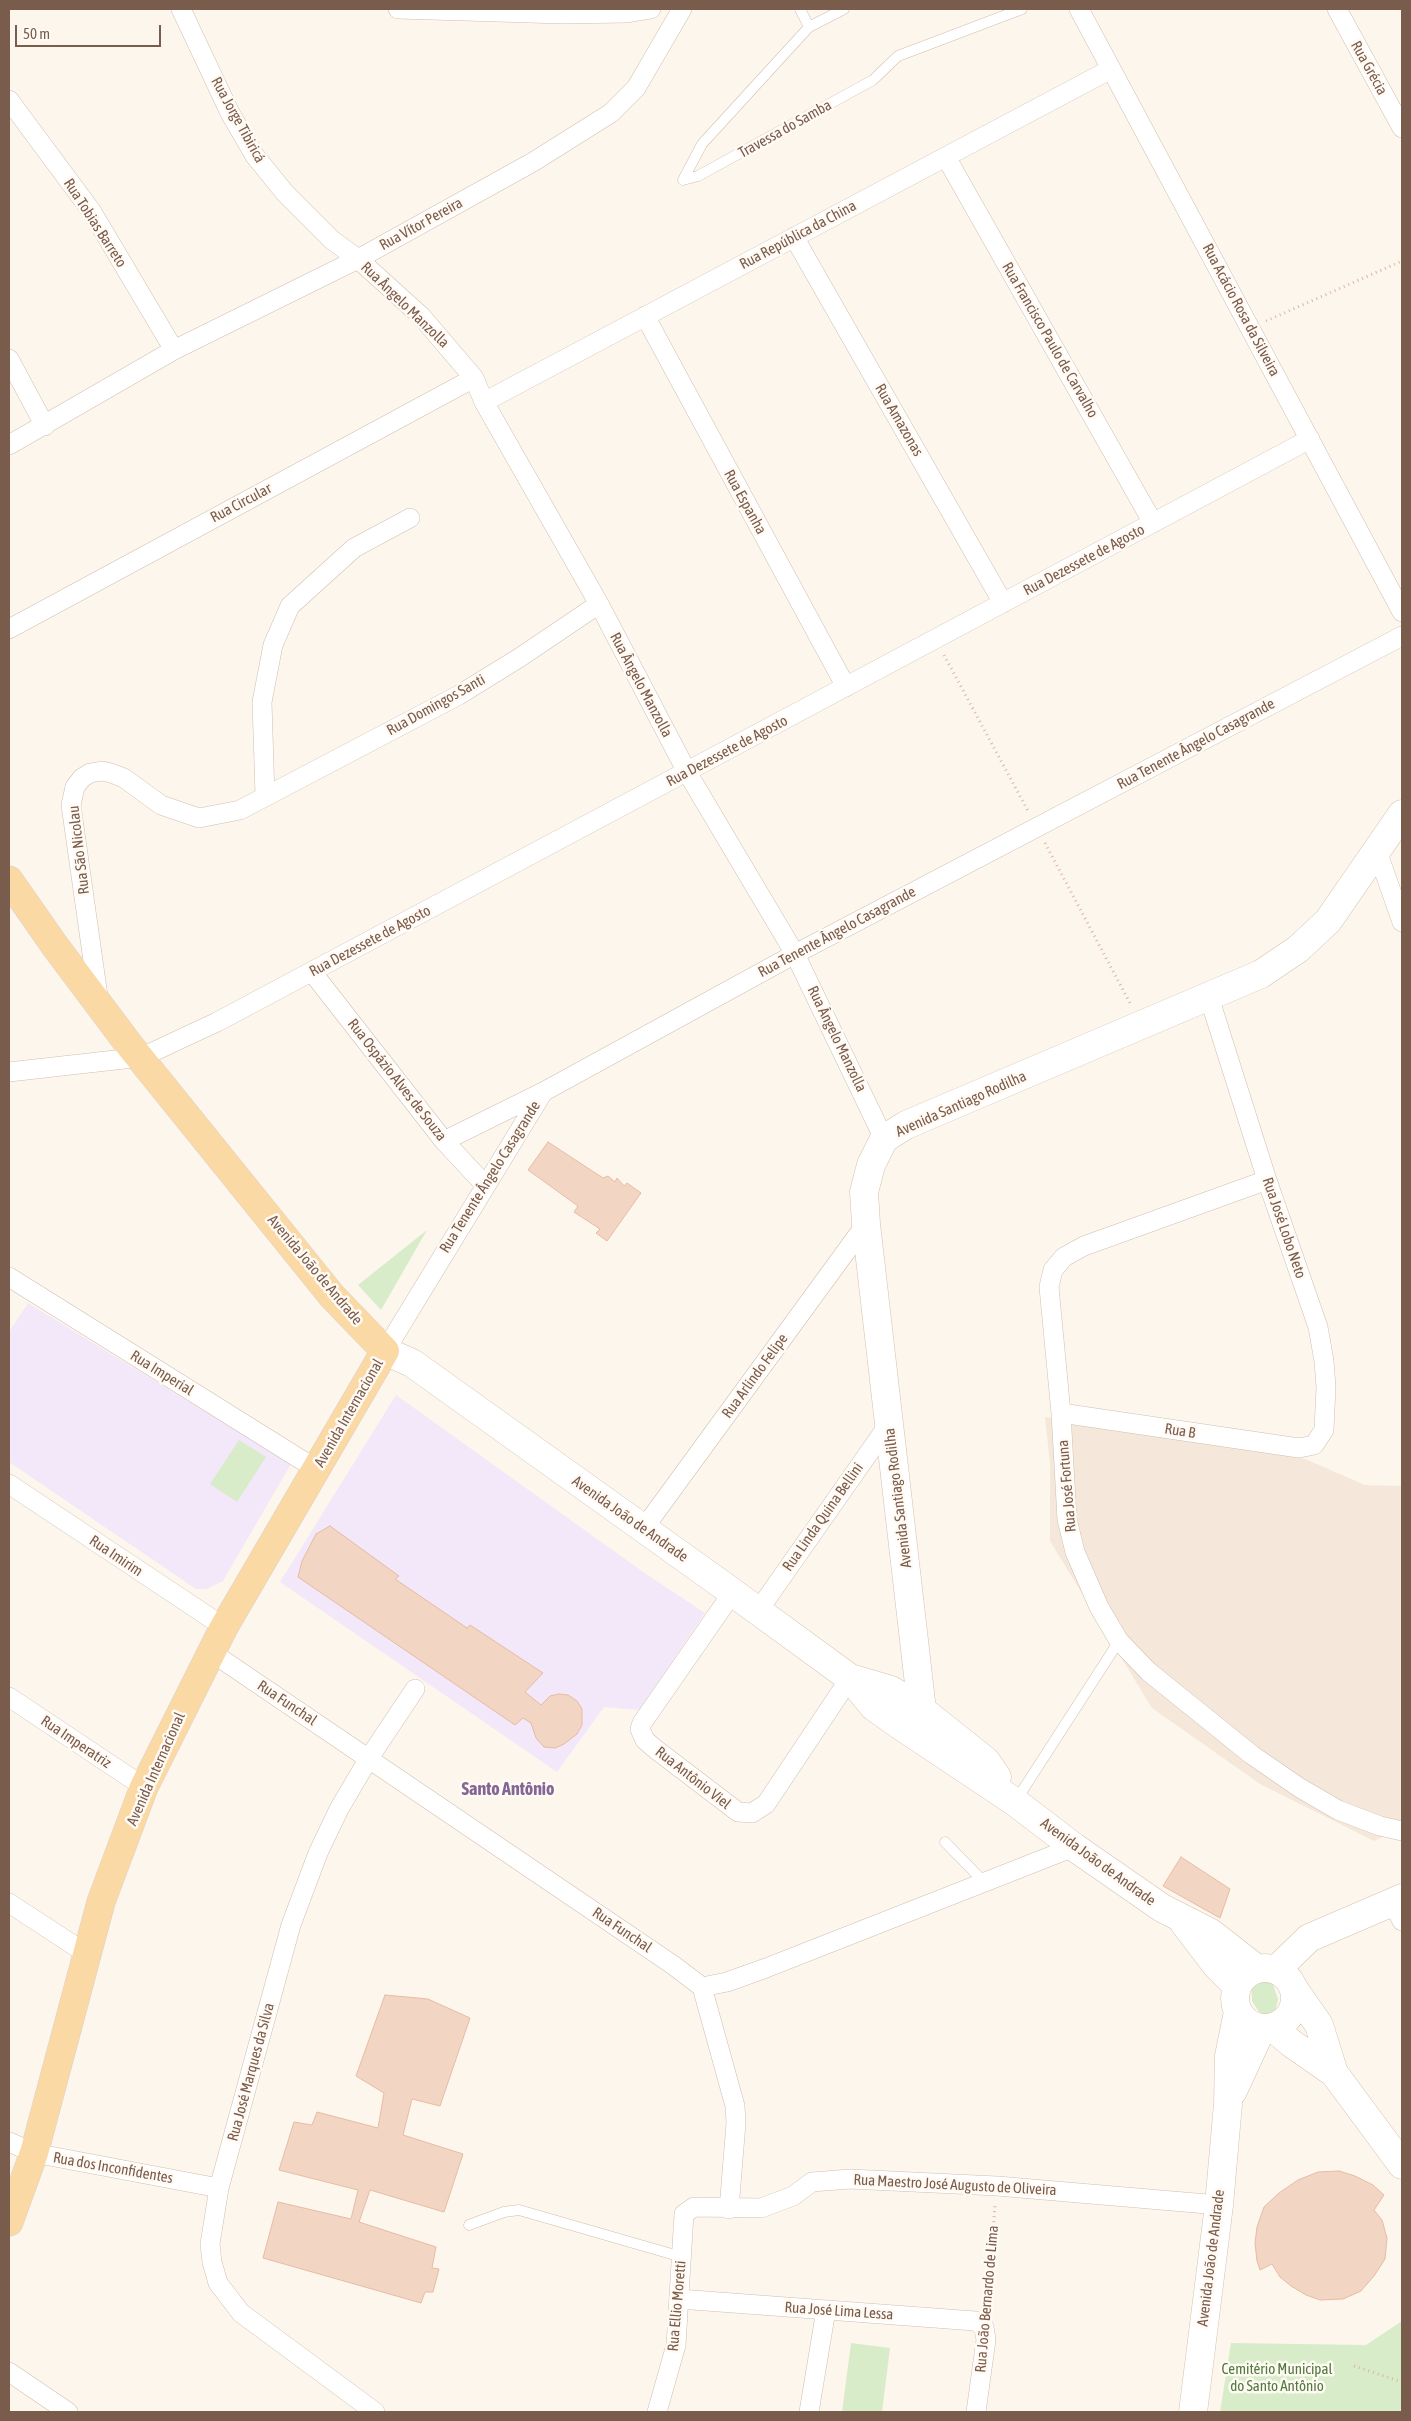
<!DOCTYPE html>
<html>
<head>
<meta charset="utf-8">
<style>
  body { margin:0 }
  #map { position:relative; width:1411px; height:2421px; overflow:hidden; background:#fdf6ec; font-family:"Asap Condensed",sans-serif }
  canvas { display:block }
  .frame { position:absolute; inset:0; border:10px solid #7a5c4d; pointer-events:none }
  .scale { position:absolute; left:15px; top:25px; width:146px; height:22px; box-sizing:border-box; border:2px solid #7a5c4d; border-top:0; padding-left:6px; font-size:15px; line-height:18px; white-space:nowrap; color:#7a5c4d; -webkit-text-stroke:4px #fffaf3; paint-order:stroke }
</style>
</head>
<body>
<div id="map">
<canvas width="1411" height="2421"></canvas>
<div class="frame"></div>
<div class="scale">50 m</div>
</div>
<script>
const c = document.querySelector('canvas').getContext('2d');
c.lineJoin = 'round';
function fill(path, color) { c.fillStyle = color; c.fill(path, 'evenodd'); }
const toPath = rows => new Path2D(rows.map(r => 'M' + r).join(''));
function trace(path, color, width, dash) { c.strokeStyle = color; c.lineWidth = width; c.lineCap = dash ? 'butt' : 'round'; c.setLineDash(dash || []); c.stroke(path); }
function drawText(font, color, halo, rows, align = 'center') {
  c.font = font + ' "Asap Condensed",sans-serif'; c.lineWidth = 5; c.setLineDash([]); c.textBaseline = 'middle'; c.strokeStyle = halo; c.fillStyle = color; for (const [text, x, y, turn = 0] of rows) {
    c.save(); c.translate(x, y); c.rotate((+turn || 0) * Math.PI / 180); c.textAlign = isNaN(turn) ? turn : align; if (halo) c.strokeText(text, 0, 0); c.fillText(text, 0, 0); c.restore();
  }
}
fill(toPath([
  [1045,1417,1305,1459,1365,1485,1402,1486,1402,1828,1374,1841,1260,1784,1152,1708,1050,1541,1050,1464]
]), '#f5e8da');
fill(toPath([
  [28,1303,291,1464,223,1581,207,1589,196,1589,9,1462,9,1332],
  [396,1395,646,1574,705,1613,639,1710,604,1707,557,1772,280,1582]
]), '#f3e8fa');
fill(toPath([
  [427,1230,381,1310,358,1285],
  [239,1440,266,1457,237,1502,210,1484],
  [1262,1974,1273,1984,1278,1999,1275,2014,1262,2017,1252,2001,1251,1983,1255,1976],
  [1402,2321,1402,2412,1220,2412,1231,2343,1366,2345],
  [851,2343,890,2348,882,2412,842,2412]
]), '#d8ecc9');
const building = toPath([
  [548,1142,603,1178,608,1176,615,1182,617,1178,624,1186,627,1183,641,1193,607,1241,596,1233,600,1229,574,1212,578,1206,528,1170,548,1142],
  [330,1526,399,1576,395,1579,467,1628,470,1625,543,1673,525,1692,541,1705,550,1696,559,1694,568,1695,577,1701,582,1709,582,1725,577,1734,564,1744,555,1748,544,1747,536,1738,531,1723,523,1718,515,1725,298,1577,302,1561,316,1534,330,1526],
  [1181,1857,1230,1889,1220,1918,1163,1886,1181,1857],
  [385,1995,428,1999,470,2018,440,2106,412,2099,403,2135,463,2154,444,2212,370,2190,359,2222,436,2247,432,2268,439,2269,433,2292,425,2292,421,2303,263,2258,278,2202,351,2219,358,2190,279,2170,294,2122,312,2125,317,2112,378,2128,384,2093,356,2076,385,1995],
  [1339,2171,1355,2176,1373,2185,1384,2195,1374,2210,1382,2220,1387,2238,1385,2259,1374,2276,1361,2291,1343,2299,1320,2300,1306,2295,1291,2286,1280,2277,1272,2264,1260,2270,1257,2261,1255,2243,1257,2227,1264,2207,1279,2193,1298,2180,1318,2172,1339,2171]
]);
fill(building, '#f3d5c3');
trace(building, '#e6bba3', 1);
const lane = toPath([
  [800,9,809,27,702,144,683,180,698,176,873,80,898,56,1022,9],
  [809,27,844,9],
  [1015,1802,1119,1641],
  [945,1842,985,1883],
  [469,2225,504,2212,519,2210,682,2257]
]);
const street = toPath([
  [181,9,230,113,255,156,285,193,332,240,358,259,421,316,474,378,484,402,599,604,687,772,795,954,884,1139],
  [398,9,562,14,627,13,651,9],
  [1079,9,1402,612],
  [1337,9,1402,128],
  [9,100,92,212,174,350],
  [946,157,1153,523],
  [794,237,1003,603],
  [645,316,846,687],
  [9,359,45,426],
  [484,402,1111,69],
  [9,445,174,350,358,259,533,162,611,113,636,88,682,9],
  [9,629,474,378],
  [265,796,262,702,273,645,290,606,354,548,410,518],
  [1377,851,1402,922],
  [312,972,444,1141,485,1185],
  [99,1003,71,805,75,787,82,778,90,773,102,771,111,773,124,778,161,805,199,818,240,810,459,695,519,658,599,604],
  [9,1072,142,1057,217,1022,1310,439],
  [444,1141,543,1092],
  [1267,1180,1084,1246,1064,1257,1053,1270,1049,1287,1061,1413,1067,1519,1075,1552,1099,1607,1119,1641,1149,1672,1252,1755,1300,1788,1338,1810,1380,1826,1402,1831],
  [9,1277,316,1469],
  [385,1351,543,1092,795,954,1402,636],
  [1061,1413,1299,1448,1314,1445,1324,1430,1326,1387,1324,1361,1318,1327,1267,1180,1209,997],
  [9,1484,224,1627],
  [644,1528,866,1224],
  [733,1592,642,1723,640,1729,645,1740,654,1748,738,1812,752,1813,766,1804,850,1678],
  [758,1611,889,1424],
  [211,1652,673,1965,702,1987,727,1982,766,1968,1074,1847],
  [9,1697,144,1787],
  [9,1903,87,1954],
  [1393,1903,1402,1921],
  [702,1987,735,2106,736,2123,729,2209],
  [9,2142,34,2153,219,2188],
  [679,2299,975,2321,984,2327,986,2340,976,2412],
  [9,2372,68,2412],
  [375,2412,241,2313,218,2283,212,2262,210,2244,219,2188,291,1925,318,1853,339,1809,369,1758,415,1689],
  [657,2412,676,2345,684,2214,694,2207,761,2208,793,2196,812,2182,850,2179,997,2186,1219,2205],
  [809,2412,826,2310]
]);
const secondary = toPath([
  [385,1351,412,1363,721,1584,850,1678,874,1707,898,1724,1015,1802,1074,1847,1162,1908,1211,1933,1257,1969],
  [850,1678,891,1690,922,1710,986,1761,997,1777],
  [922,1710,866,1224,864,1192,871,1165,884,1139,906,1125,1261,974,1298,949,1328,921,1402,814],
  [1184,1923,1216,1965,1237,1986],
  '1235 1998a30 30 0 1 1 60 0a30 30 0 1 1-60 0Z',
  [1276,1970,1309,1938,1402,1898],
  [1294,1989,1319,2025,1334,2073],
  [1272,2027,1291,2043,1334,2073,1402,2165],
  [1233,2091,1262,2028],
  [1193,2412,1219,2205,1228,2104,1229,2056,1238,2012]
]);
const primary = toPath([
  [9,880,55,946,127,1042,332,1296,385,1351,224,1627,144,1787,101,1902,34,2153,9,2222]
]);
trace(lane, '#d1beb0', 11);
trace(street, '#d1beb0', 20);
trace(secondary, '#d6c0b0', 29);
trace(primary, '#dad1cd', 29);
trace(toPath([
  [1266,321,1402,261],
  [944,655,1028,811],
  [1045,843,1131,1005],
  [988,2307,995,2204],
  [1354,2366,1402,2382]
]), '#d9b8a5', 3, [1, 4]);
trace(lane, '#fff', 10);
trace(street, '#fff', 19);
trace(secondary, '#fff', 28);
trace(primary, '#fbd9a5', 28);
drawText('15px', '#7a5c4d', '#fffaf3', [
  ["Rua Grécia",1369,68,61],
  ["Rua Jorge Tibiricá",238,120,61],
  ["Travessa do Samba",785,129,-29],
  ["Rua Tobias Barreto",95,223,57],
  ["Rua Vítor Pereira",421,224,-29],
  ["Rua República da China",798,235,-28],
  ["Rua Ângelo Manzolla",405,305,44],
  ["Rua Acácio Rosa da Silveira",1241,310,62],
  ["Rua Francisco Paulo de Carvalho",1050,340,60],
  ["Rua Amazonas",899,420,60],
  ["Rua Espanha",745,502,61],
  ["Rua Circular",241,503,-28],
  ["Rua Dezessete de Agosto",1084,560,-28],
  ["Rua Ângelo Manzolla",641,685,62],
  ["Rua Domingos Santi",436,705,-29],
  ["Rua Tenente Ângelo Casagrande",1196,744,-28],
  ["Rua Dezessete de Agosto",727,751,-28],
  ["Rua São Nicolau",79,850,-97],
  ["Rua Tenente Ângelo Casagrande",837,932,-28],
  ["Rua Dezessete de Agosto",370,941,-28],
  ["Rua Ângelo Manzolla",837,1039,64],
  ["Rua Ospázio Alves de Souza",397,1080,52],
  ["Avenida Santiago Rodilha",961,1104,-24],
  ["Rua Tenente Ângelo Casagrande",490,1177,-58],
  ["Rua José Lobo Neto",1284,1228,71],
  ["Avenida João de Andrade",315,1270,50],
  ["Rua Imperial",162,1373,32],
  ["Rua Arlindo Felipe",755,1376,-54],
  ["Avenida Internacional",349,1413,-60],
  ["Rua B",1180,1431,9],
  ["Rua José Fortuna",1067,1486,-95],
  ["Avenida Santiago Rodilha",898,1498,-97],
  ["Rua Linda Quina Bellini",823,1517,-55],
  ["Avenida João de Andrade",630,1519,35],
  ["Rua Imirim",116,1556,34],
  ["Rua Funchal",287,1703,34],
  ["Rua Imperatriz",76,1742,34],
  ["Avenida Internacional",156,1769,-66],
  ["Rua Antônio Viel",693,1778,38],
  ["Avenida João de Andrade",1098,1862,36],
  ["Rua Funchal",622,1930,34],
  ["Rua José Marques da Silva",251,2072,-75],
  ["Rua dos Inconfidentes",113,2168,10],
  ["Rua Maestro José Augusto de Oliveira",955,2185,3],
  ["Avenida João de Andrade",1211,2258,-83],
  ["Rua João Bernardo de Lima",987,2299,-85],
  ["Rua Ellio Moretti",677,2306,-85],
  ["Rua José Lima Lessa",839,2311,4]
]);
drawText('15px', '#537a41', '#fffaf3', [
  ["Cemitério Municipal",1277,2369],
  ["do Santo Antônio",1277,2386]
]);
drawText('bold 18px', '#846695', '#fffaf3', [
  ["Santo Antônio",508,1789]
]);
</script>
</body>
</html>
